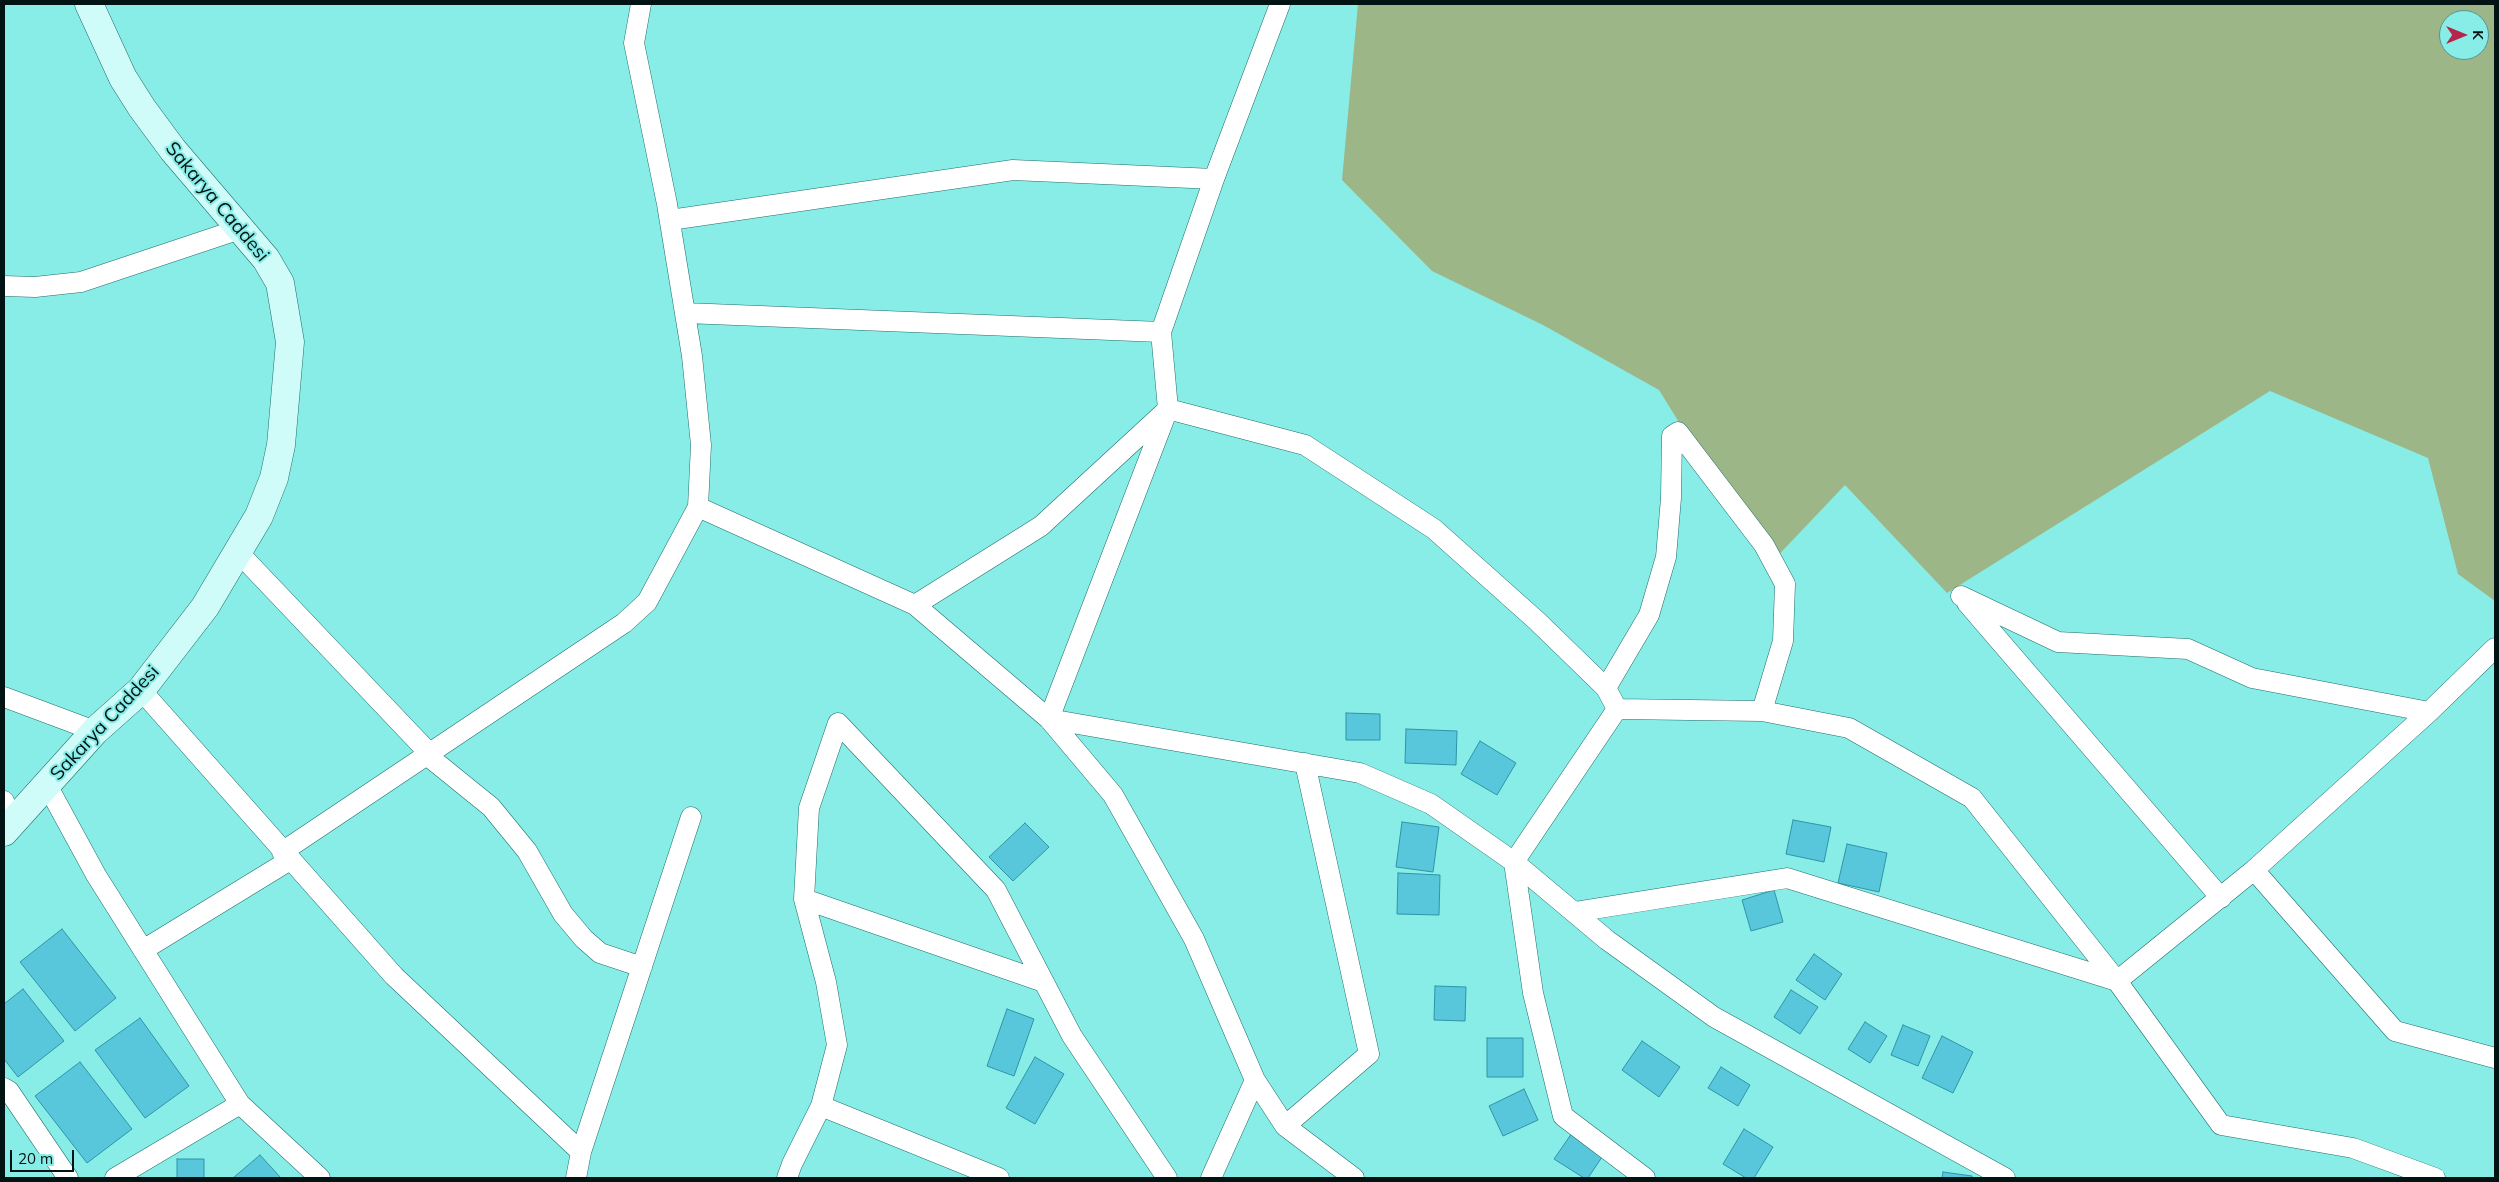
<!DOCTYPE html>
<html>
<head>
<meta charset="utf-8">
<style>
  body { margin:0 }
  #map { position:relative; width:2499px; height:1182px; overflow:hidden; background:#88ece7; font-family:Mulish,sans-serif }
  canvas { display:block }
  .frame { position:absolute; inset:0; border:5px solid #011312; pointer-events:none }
  .north { position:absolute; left:2439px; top:10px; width:50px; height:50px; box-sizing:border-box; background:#88ece7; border:1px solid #529592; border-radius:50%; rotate:90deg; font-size:14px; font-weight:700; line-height:20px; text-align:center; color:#011312 }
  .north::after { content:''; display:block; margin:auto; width:18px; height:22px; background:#b6254c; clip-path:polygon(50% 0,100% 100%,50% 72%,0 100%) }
  .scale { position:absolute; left:10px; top:1150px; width:64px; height:22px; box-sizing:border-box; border:2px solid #011312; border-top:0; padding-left:6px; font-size:15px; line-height:18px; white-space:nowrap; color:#011312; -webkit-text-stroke:4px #88ece7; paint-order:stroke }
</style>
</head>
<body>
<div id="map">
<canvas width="2499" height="1182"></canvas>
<div class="frame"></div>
<div class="north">K</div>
<div class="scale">20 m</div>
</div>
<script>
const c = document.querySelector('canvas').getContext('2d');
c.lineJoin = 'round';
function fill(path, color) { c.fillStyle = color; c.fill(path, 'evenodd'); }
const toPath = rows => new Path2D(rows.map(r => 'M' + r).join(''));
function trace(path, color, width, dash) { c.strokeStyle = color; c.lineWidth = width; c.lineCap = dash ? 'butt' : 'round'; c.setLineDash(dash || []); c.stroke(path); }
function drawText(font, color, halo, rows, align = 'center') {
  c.font = font + ' Mulish,sans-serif'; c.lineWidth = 4; c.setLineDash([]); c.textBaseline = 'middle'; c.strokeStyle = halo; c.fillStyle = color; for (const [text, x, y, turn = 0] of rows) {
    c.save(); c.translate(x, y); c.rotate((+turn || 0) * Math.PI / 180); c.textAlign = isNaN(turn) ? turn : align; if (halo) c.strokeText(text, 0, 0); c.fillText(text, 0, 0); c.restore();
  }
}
fill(toPath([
  [1358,4,2495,4,2495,601,2458,574,2428,458,2270,391,1947,593,1845,485,1768,566,1659,390,1543,325,1432,271,1342,180],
  [2449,20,2479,20,2479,50,2449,50]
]), '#9db688');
const building = toPath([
  [1346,713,1380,714,1380,740,1346,740,1346,713],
  [1406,729,1457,731,1456,765,1405,763,1406,729],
  [1480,741,1516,763,1497,795,1461,774,1480,741],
  [1793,820,1831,827,1824,862,1786,854,1793,820],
  [1402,822,1439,827,1433,872,1396,867,1402,822],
  [1025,823,1049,847,1013,881,989,857,1025,823],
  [1847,844,1887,853,1879,892,1838,883,1847,844],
  [1398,873,1440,875,1439,915,1397,914,1398,873],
  [1774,890,1783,922,1751,931,1742,900,1774,890],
  [62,929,116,998,75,1031,20,962,62,929],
  [1814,954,1842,974,1825,1000,1796,980,1814,954],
  [1435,986,1466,987,1465,1021,1434,1020,1435,986],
  [23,989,64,1041,18,1077,4,1059,4,1004,23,989],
  [1791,990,1818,1007,1800,1034,1774,1017,1791,990],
  [1007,1009,1034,1019,1014,1076,987,1066,1007,1009],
  [140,1018,189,1086,145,1118,95,1050,140,1018],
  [1865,1022,1887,1036,1870,1063,1848,1049,1865,1022],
  [1903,1025,1930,1036,1918,1066,1891,1055,1903,1025],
  [1942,1036,1973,1052,1953,1093,1922,1078,1942,1036],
  [1487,1038,1523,1038,1523,1077,1487,1077,1487,1038],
  [1642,1041,1680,1067,1659,1097,1622,1070,1642,1041],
  [1035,1057,1064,1074,1035,1124,1006,1108,1035,1057],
  [80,1062,132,1129,87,1163,35,1096,80,1062],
  [1721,1067,1750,1085,1738,1106,1708,1088,1721,1067],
  [1524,1089,1538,1120,1503,1136,1489,1106,1524,1089],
  [1744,1129,1773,1147,1754,1178,1746,1178,1723,1164,1744,1129],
  [1572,1133,1604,1154,1588,1178,1584,1178,1554,1159,1572,1133],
  [260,1155,281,1178,233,1178,260,1155],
  [177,1159,204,1159,204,1178,177,1178,177,1159],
  [1943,1172,1972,1176,1972,1178,1942,1178,1943,1172]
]);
fill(building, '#58c7db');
trace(building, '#2e94a6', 1);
const street = toPath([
  [670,220,1013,170,1214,179],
  [4,286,35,287,81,282,240,229],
  [685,313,1161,332],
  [698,507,915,605,1049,719,1113,795,1194,939,1255,1080,1285,1126,1354,1178],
  [238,552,430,754],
  [1961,596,2058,642,2188,649,2252,678,2429,712],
  [1967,603,2221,898],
  [915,605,1041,526,1168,409,1161,332,1214,179,1280,4],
  [1606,688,1649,615,1666,557,1671,498,1672,436,1678,432,1764,545,1785,584,1783,641,1762,711],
  [141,690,394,976,581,1152],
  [4,697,95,731],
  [1617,709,1762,711,1849,728,1972,798,2117,981,2221,1125,2353,1148,2435,1178],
  [1617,709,1514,862,1533,993,1563,1116,1645,1178],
  [1049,719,1360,773,1431,804,1514,862,1607,940,1714,1017,2005,1178],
  [1049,719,1168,409,1305,445,1434,529,1537,621,1606,688,1617,709],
  [428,756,491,807,527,851,563,914,584,939,600,953,642,967],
  [47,785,96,875,240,1104],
  [4,801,10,823],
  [282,852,624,623,647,602,698,507,701,445,692,356,667,204,634,43,641,4],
  [2254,870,2395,1031,2495,1058],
  [804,899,1044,982],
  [1574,912,1787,878,2117,981],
  [143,950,290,860],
  [2117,981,2254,870,2429,712,2495,648],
  [4,1088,9,1091,68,1178],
  [821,1106,999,1178],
  [1285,1126,1369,1054,1305,763],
  [115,1178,240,1104,320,1178],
  [576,1178,581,1152,691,817],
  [787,1178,792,1164,821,1106,837,1045,826,982,804,899,809,808,838,723,996,890,1072,1036,1167,1178],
  [1211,1178,1255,1080]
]);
const secondary = toPath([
  [4,832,95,731,141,690,205,607,259,516,274,478,281,445,290,342,280,283,266,259,173,150,142,108,123,78,89,4]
]);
trace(street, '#1e6f6c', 21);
trace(secondary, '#1e6f6c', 29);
trace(street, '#fff', 20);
trace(secondary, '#cffbf9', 28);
drawText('19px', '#011312', '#88ece7', [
  ["Sakarya Caddesi",217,202,50],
  ["Sakarya Caddesi",105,723,-47]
]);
</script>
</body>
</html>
